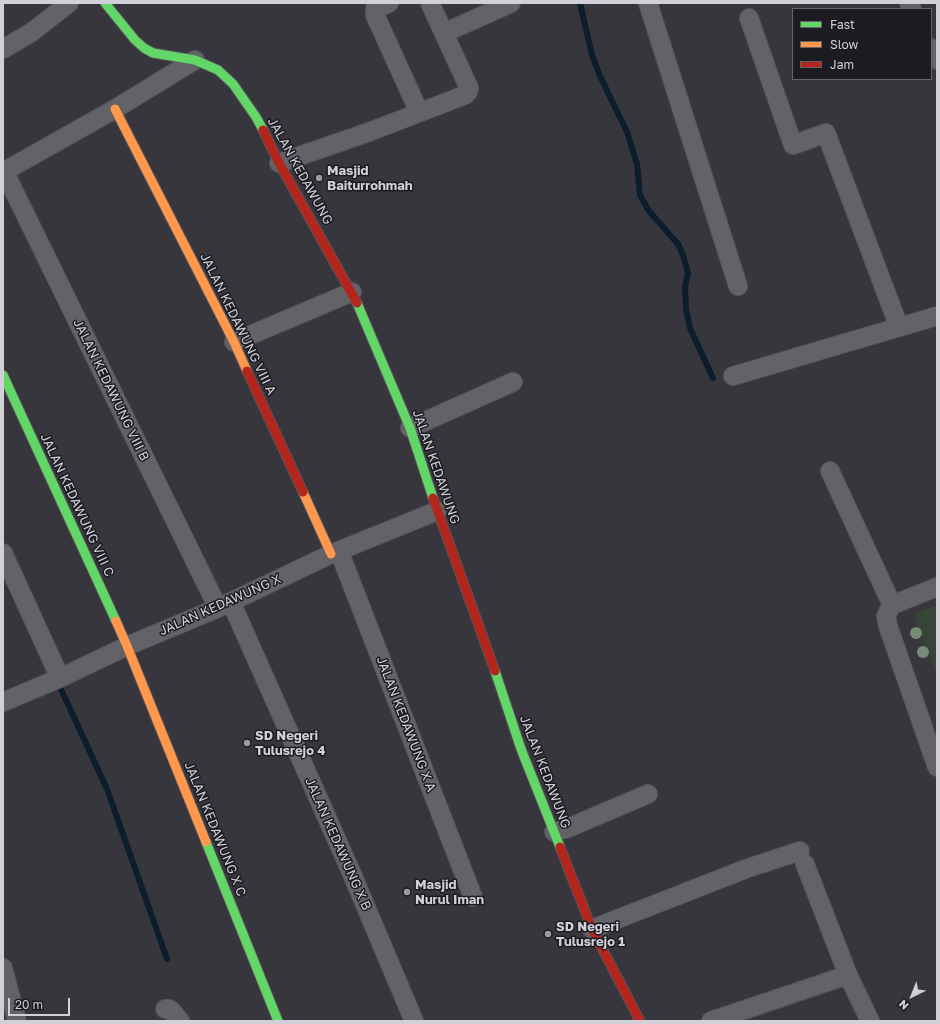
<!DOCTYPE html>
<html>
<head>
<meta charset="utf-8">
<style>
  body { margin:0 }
  #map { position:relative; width:940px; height:1024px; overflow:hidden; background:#37363c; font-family:"Golos Text",sans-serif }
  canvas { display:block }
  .frame { position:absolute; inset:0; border:4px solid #d1d0d8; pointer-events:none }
  .legend { position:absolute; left:792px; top:8px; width:140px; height:72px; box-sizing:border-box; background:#1c1b21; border:1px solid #64636a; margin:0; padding:5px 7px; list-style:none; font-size:12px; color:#d1d0d8 }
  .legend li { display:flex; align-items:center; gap:8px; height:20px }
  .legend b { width:20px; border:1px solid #64636a }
  .north { position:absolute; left:892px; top:976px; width:40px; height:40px; -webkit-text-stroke:3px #1c1b21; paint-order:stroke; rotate:223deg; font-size:11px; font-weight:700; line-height:16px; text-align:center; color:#d1d0d8 }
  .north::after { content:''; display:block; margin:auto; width:14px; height:18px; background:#d1d0d8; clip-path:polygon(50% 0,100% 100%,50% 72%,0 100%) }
  .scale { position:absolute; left:8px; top:998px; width:62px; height:18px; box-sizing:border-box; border:2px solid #d1d0d8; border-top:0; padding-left:5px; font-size:12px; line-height:14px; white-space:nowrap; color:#d1d0d8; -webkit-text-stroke:3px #1c1b21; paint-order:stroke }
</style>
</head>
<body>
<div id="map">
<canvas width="940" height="1024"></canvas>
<div class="frame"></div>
<ul class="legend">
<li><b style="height:5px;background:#63d668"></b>Fast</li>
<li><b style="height:5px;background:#ff974d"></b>Slow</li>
<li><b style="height:5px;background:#b3261e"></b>Jam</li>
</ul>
<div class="north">N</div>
<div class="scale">20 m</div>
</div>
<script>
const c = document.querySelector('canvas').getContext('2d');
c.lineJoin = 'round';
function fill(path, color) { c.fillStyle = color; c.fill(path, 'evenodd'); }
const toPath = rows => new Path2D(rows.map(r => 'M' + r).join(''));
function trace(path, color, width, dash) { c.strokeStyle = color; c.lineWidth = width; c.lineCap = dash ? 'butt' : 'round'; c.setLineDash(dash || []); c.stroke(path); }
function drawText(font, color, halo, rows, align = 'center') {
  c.font = font + ' "Golos Text",sans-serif'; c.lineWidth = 3; c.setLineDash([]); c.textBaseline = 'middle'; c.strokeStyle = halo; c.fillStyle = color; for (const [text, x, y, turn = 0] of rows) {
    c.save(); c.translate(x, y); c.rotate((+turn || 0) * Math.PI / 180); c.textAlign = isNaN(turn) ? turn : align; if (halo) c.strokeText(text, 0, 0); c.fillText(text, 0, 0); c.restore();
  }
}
fill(toPath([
  [937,605,937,674,913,614]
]), '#364535');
trace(toPath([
  [580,3,592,55,600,76,627,132,637,164,640,195,649,211,678,244,683,255,688,273,685,287,686,309,690,328,713,378],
  [60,687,107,789,167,959]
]), '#0c1d2e', 6);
const street = toPath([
  [389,3,375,9,375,15,419,112],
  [648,3,738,286],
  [909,3,912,9],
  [749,18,793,145,826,133,899,327],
  [444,33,511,3],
  [931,48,937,60],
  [3,49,32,32,69,3],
  [279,163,369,132,465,95,468,92,469,88,430,3],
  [4,171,218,608],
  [3,172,115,109,195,60],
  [234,342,352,292],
  [733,376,937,316],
  [410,428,513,382],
  [830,471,892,605],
  [339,551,473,897],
  [3,553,60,678],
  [937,587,892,605,886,616,888,626,937,767],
  [231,602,352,874,414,1021],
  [3,702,60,678,127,646,218,608,331,554,437,511],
  [554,832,568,828,648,794],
  [805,864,848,975,870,1021],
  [592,929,748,868,800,851],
  [3,968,17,1021],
  [165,1009,169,1009,172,1011,180,1021],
  [711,1021,848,975]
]);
const fast = toPath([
  [105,3,135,40,144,48,153,53,195,60,218,70,233,84,256,117,263,130],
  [357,303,410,428,433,498],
  [3,375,116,621],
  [495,671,521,749,560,847],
  [206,842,278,1021]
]);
const slow = toPath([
  [115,109,234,342,247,371],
  [303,492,331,554],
  [116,621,127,646,206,842]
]);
const jam = toPath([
  [263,130,279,163,357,303],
  [247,371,303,492],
  [433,498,495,671],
  [560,847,592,929,640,1021]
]);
trace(street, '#55545a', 20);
trace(fast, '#55545a', 11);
trace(slow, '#55545a', 11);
trace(jam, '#55545a', 11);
trace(street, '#636367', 18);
trace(fast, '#63d668', 9);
trace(slow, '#ff974d', 9);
trace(jam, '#b3261e', 9);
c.fillStyle = '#768b75';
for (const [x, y] of [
  [916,633],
  [923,652]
]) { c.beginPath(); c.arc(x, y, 6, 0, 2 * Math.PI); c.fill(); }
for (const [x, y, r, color] of [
  [319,178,4,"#9b9aa1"],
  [247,743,4,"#9b9aa1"],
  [407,892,4,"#9b9aa1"],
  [548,934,4,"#9b9aa1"]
]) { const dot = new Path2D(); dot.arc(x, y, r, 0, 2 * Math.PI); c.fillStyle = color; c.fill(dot); trace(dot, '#1c1b21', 1.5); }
drawText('13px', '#d1d0d8', '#1c1b21', [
  ["JALAN KEDAWUNG",300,171,61],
  ["JALAN KEDAWUNG VIII A",238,324,64],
  ["JALAN KEDAWUNG VIII B",111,390,64],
  ["JALAN KEDAWUNG",436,467,71],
  ["JALAN KEDAWUNG VIII C",77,505,65],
  ["JALAN KEDAWUNG X",220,605,-24],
  ["JALAN KEDAWUNG X A",406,724,69],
  ["JALAN KEDAWUNG",545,772,69],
  ["JALAN KEDAWUNG X C",215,829,68],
  ["JALAN KEDAWUNG X B",338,844,66]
]);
drawText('bold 13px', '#d1d0d8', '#1c1b21', [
  ["Masjid",327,171],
  ["Baiturrohmah",327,186],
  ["SD Negeri",255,736],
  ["Tulusrejo 4",255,751],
  ["Masjid",415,885],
  ["Nurul Iman",415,900],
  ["SD Negeri",556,927],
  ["Tulusrejo 1",556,942]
], 'left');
</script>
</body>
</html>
